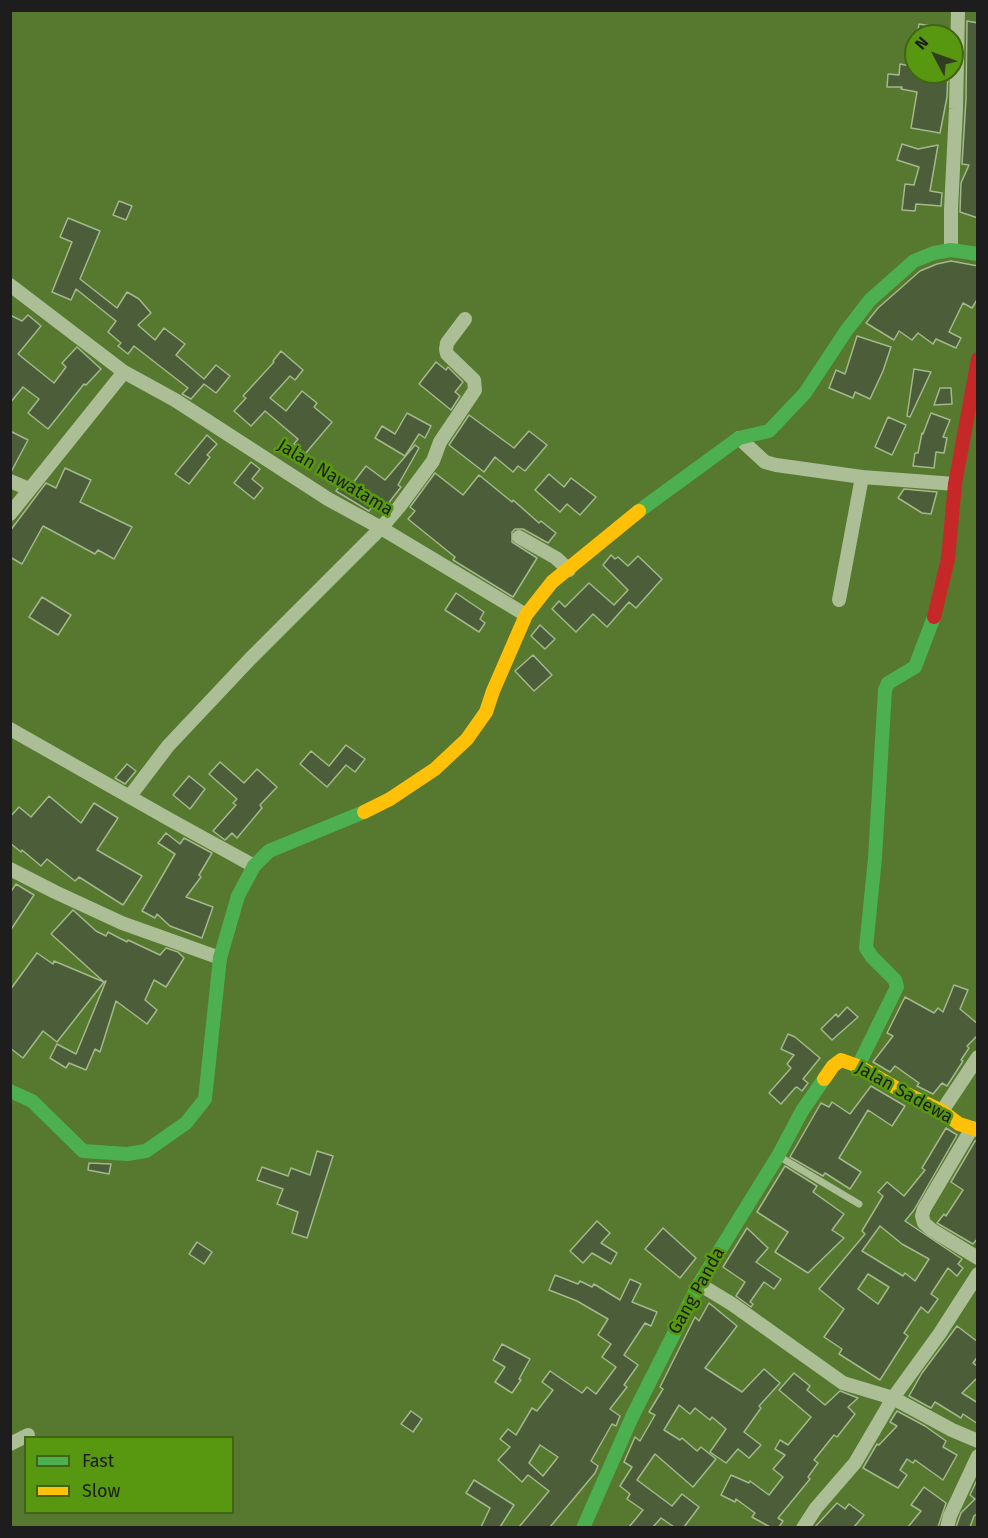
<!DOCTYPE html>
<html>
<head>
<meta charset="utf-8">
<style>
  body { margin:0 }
  #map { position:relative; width:988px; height:1538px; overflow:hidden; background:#56782f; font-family:"Fira Sans",sans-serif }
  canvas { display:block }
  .frame { position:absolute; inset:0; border:12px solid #1d1d1d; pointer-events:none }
  .legend { position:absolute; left:24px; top:1436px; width:210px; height:78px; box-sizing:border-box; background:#589710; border:2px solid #406615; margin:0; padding:8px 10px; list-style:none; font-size:18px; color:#1d1d1d }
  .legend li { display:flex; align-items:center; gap:12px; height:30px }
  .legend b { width:30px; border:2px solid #406615 }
  .north { position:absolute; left:904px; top:24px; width:60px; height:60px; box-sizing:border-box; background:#589710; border:2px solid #406615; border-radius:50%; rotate:311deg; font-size:16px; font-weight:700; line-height:24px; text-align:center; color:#1d1d1d }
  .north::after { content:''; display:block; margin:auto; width:21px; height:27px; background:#313d23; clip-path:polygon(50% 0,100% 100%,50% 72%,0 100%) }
</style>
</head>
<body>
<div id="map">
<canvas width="988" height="1538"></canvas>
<div class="frame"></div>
<ul class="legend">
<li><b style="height:8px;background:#4caf50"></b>Fast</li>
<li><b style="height:8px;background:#ffc107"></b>Slow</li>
</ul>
<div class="north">N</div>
</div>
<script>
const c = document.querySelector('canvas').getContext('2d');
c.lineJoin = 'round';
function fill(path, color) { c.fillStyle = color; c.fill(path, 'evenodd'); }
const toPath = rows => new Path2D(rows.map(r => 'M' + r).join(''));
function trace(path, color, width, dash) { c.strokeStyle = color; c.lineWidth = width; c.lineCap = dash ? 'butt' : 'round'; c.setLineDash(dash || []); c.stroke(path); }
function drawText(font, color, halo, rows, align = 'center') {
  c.font = font + ' "Fira Sans",sans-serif'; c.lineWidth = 5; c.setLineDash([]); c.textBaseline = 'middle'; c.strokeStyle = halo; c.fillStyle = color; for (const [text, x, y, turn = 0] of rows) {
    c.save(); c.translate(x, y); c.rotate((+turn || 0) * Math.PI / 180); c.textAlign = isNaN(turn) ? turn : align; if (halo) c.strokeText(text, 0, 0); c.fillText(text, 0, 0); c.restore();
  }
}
const building = toPath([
  [967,21,978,23,978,218,960,212,961,183,969,165,962,164,966,99,967,21],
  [919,24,949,29,948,36,917,36,919,24],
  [900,64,916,67,916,72,948,72,947,97,940,133,911,128,917,92,901,89,902,87,887,87,888,74,899,75,900,64],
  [902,144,918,149,938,145,930,191,942,193,941,206,916,204,915,211,902,210,905,184,914,185,919,167,897,160,902,144],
  [119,201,132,206,126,220,113,215,119,201],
  [68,218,100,231,80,279,117,308,127,292,139,299,151,313,138,325,155,340,164,328,185,344,176,355,204,379,216,365,230,376,216,393,204,384,191,399,182,394,188,388,134,346,128,354,118,346,121,343,108,332,116,321,76,289,71,300,52,292,72,242,60,237,68,218],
  [951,261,978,266,978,298,972,308,963,303,949,332,961,338,956,348,936,339,933,344,918,333,912,340,899,331,894,340,866,323,878,308,920,271,937,264,951,261],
  [10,315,22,321,28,315,41,326,18,354,54,383,66,367,62,363,77,347,101,369,86,385,84,384,48,429,28,413,39,399,23,387,10,403,10,315],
  [857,336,891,347,883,371,870,399,855,392,853,398,829,388,836,370,845,374,857,336],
  [281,351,303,370,295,380,290,376,270,398,286,411,302,391,317,403,314,407,332,422,305,454,294,444,298,439,265,411,251,426,234,411,246,398,243,396,274,362,273,361,281,351],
  [436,362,446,370,448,367,463,382,455,392,460,396,451,410,419,384,436,362],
  [914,369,931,372,910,417,907,416,914,369],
  [940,388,951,388,952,404,934,405,940,388],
  [407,413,431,426,425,438,419,434,405,456,375,438,382,426,395,434,407,413],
  [931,413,950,420,943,437,947,438,944,453,936,452,934,468,913,466,915,453,918,453,922,433,923,434,931,413],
  [469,415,514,448,529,431,547,445,525,471,518,466,513,472,495,457,484,472,449,445,469,415],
  [888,417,906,425,892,455,875,447,888,417],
  [10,431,28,440,11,472,10,472,10,431],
  [207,435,217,444,207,455,210,457,189,484,175,474,207,435],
  [415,445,419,448,398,485,401,487,387,505,378,498,369,511,336,491,346,478,353,483,366,466,385,480,415,445],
  [251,462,260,469,252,479,263,488,254,499,234,483,251,462],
  [65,468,91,480,80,502,132,527,114,559,98,550,95,554,43,526,22,564,10,557,10,531,46,483,56,488,65,468],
  [435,473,463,495,479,475,512,502,513,500,539,523,541,521,556,533,548,543,523,529,515,529,512,532,512,542,537,558,513,597,453,560,455,557,408,519,415,511,410,507,435,473],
  [549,474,564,487,571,478,596,497,580,515,567,504,560,512,535,490,549,474],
  [904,489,937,492,931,514,922,513,898,498,904,489],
  [611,555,615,559,618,557,628,566,638,556,662,579,636,608,629,602,607,627,593,614,576,632,552,609,559,601,565,607,589,583,614,605,628,590,603,565,611,555],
  [456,593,484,612,480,619,485,623,479,632,445,610,456,593],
  [42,597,71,615,58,635,29,617,42,597],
  [540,625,555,639,545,649,531,636,540,625],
  [533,655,552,675,534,691,515,671,533,655],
  [346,745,365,759,355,772,346,765,327,787,300,764,311,751,329,766,346,745],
  [220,762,244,783,257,769,277,787,260,805,262,808,237,838,232,833,225,840,213,831,236,805,233,803,237,799,209,774,220,762],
  [127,764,136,771,125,784,115,778,127,764],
  [189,776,205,789,190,809,173,795,189,776],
  [49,796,81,823,94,803,118,818,97,850,142,876,123,905,79,877,75,881,47,859,41,866,22,850,21,852,10,843,10,817,19,807,31,817,49,796],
  [166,833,180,844,184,838,212,853,199,875,201,877,186,897,213,907,202,938,170,926,157,914,155,918,142,911,175,854,158,843,166,833],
  [16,884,34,895,10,931,10,893,16,884],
  [73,910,96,931,106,936,108,932,127,942,128,940,160,955,166,948,178,952,184,958,166,987,154,980,145,1000,157,1010,147,1024,116,1001,100,1052,95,1049,86,1070,69,1063,66,1068,50,1058,57,1044,76,1054,106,981,104,982,51,934,73,910],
  [37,953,53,964,54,961,104,982,57,1042,43,1031,23,1058,10,1048,10,990,37,953],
  [954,985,968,990,960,1009,978,1024,978,1035,967,1046,969,1048,961,1060,963,1061,947,1086,942,1083,933,1094,917,1086,919,1083,895,1066,890,1072,873,1062,893,1036,887,1033,905,997,934,1013,938,1008,943,1012,954,985],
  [847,1007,858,1017,832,1040,821,1029,836,1014,838,1017,847,1007],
  [788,1034,795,1037,820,1058,803,1079,808,1083,802,1091,797,1087,795,1088,781,1104,769,1093,791,1068,787,1064,794,1055,781,1049,788,1034],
  [871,1086,905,1106,892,1126,868,1110,839,1158,861,1172,850,1189,825,1173,823,1176,790,1157,821,1103,829,1107,832,1102,850,1114,871,1086],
  [946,1128,957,1135,914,1210,905,1221,962,1259,958,1264,963,1268,957,1276,948,1268,931,1294,938,1299,928,1313,921,1307,904,1333,908,1336,880,1380,839,1354,842,1349,824,1337,844,1309,819,1289,865,1234,862,1231,883,1196,878,1192,887,1182,904,1196,925,1170,922,1168,946,1128],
  [880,1226,902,1244,929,1259,915,1281,905,1273,903,1276,862,1251,880,1226],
  [868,1274,889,1287,878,1304,858,1289,868,1274],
  [975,1141,978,1141,978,1238,973,1244,937,1223,944,1214,946,1216,963,1190,951,1182,975,1141],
  [317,1151,333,1156,307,1238,292,1233,298,1212,277,1204,283,1189,257,1180,262,1167,288,1176,291,1168,310,1175,317,1151],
  [89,1163,111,1164,109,1174,88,1170,89,1163],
  [785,1166,817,1186,813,1192,844,1214,832,1230,844,1238,808,1273,775,1252,788,1232,757,1212,785,1166],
  [597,1221,610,1233,601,1243,617,1253,611,1264,592,1253,583,1263,570,1251,597,1221],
  [663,1228,696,1258,680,1278,645,1249,663,1228],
  [747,1228,768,1248,756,1262,781,1279,774,1289,764,1282,750,1302,753,1304,751,1307,736,1296,745,1282,723,1267,747,1228],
  [197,1242,212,1252,204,1264,189,1254,197,1242],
  [555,1275,578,1284,580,1281,592,1287,594,1284,620,1300,630,1279,641,1284,632,1302,657,1312,651,1326,645,1323,624,1355,638,1365,624,1385,627,1387,610,1409,620,1416,616,1426,612,1424,591,1461,598,1466,595,1473,550,1527,519,1527,549,1491,528,1475,522,1482,498,1460,510,1447,500,1439,508,1429,516,1435,532,1408,537,1411,553,1390,542,1382,550,1371,582,1393,587,1387,596,1394,616,1367,602,1357,611,1344,598,1335,608,1319,577,1301,549,1290,555,1275],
  [540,1445,558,1457,543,1476,529,1463,540,1445],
  [709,1303,737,1326,705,1368,742,1392,764,1369,780,1383,759,1406,761,1408,744,1432,761,1445,749,1458,738,1449,726,1463,710,1452,726,1429,712,1417,710,1420,695,1408,690,1414,679,1405,664,1430,680,1440,682,1438,697,1451,701,1447,716,1459,693,1487,655,1454,637,1480,672,1506,682,1494,699,1507,684,1527,674,1527,661,1518,653,1527,629,1527,643,1510,627,1499,630,1494,620,1486,632,1467,624,1462,635,1437,640,1441,655,1415,649,1412,663,1389,660,1387,695,1317,699,1321,709,1303],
  [957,1326,978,1342,978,1356,973,1363,978,1367,978,1377,962,1393,978,1403,978,1424,963,1414,961,1418,935,1402,931,1408,909,1396,922,1373,957,1326],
  [502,1344,530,1359,519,1379,521,1380,512,1393,495,1382,505,1367,493,1360,502,1344],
  [794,1373,810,1386,807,1390,825,1405,840,1391,858,1398,848,1407,855,1414,837,1437,834,1435,814,1460,818,1463,808,1477,810,1479,778,1518,783,1521,779,1527,770,1527,752,1517,755,1513,736,1499,735,1502,721,1495,731,1475,749,1483,750,1481,769,1495,783,1477,773,1469,785,1455,775,1449,780,1440,788,1445,811,1417,779,1390,794,1373],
  [411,1411,422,1419,413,1432,401,1424,411,1411],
  [897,1411,925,1426,946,1441,943,1447,957,1455,943,1480,915,1460,913,1463,907,1459,900,1470,907,1475,898,1488,863,1468,877,1444,879,1445,897,1426,890,1422,897,1411],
  [978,1478,978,1513,974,1516,970,1527,956,1527,961,1513,975,1499,970,1495,978,1478],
  [474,1480,514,1505,500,1527,481,1527,490,1508,466,1493,474,1480],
  [924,1487,946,1503,938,1527,908,1527,921,1511,911,1505,924,1487],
  [837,1503,845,1509,849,1504,864,1515,854,1527,815,1527,837,1503]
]);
fill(building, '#4c5d3a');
trace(building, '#a4b88d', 1.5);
trace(toPath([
  [780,1157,859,1204]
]), '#abbe95', 7);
trace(toPath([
  [951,250,951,209,956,109,958,10],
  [10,285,124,372,175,400,328,499,381,528,526,615],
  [739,438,765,462,776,465,862,477,955,484],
  [10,481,29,489],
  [10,514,124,372],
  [519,537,556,558,569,570],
  [839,600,862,477],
  [10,729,174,822,254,866],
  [130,796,168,746,250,659,381,528,399,507,433,461,440,442,475,390,474,380,447,354,446,349,447,343,465,319],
  [10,869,55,892,122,923,220,958],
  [942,1111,978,1057],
  [972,1128,924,1209,922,1216,924,1223,932,1230,978,1258],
  [699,1284,732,1304,843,1383,893,1398,952,1430,978,1441],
  [10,1444,28,1435],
  [803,1528,816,1508,855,1463,893,1398,940,1333,978,1274],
  [947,1528,950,1516,978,1456]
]), '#abbe95', 14);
trace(toPath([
  [639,511,739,438,769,431,805,393,846,331,870,300,914,261,934,253,951,250,978,254],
  [858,1066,897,987,895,980,872,957,866,948,875,858,885,690,888,683,915,667,934,617],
  [10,1091,32,1101,83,1151,127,1154,146,1151,186,1123,205,1099,220,958,238,896,254,866,269,851,364,812],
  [583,1528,632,1417,699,1284,778,1156,802,1111,824,1079]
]), '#4caf50', 14);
trace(toPath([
  [364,812,390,799,435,769,467,739,486,712,493,691,526,615,552,582,639,511],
  [824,1079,833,1066,841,1060,858,1066,905,1093,942,1111,959,1124,978,1130]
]), '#ffc107', 14);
trace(toPath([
  [934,617,948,559,955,484,978,359]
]), '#c62828', 14);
drawText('18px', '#1d1d1d', '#589710', [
  ["Jalan Nawatama",335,478,31],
  ["Jalan Sadewa",904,1093,29],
  ["Gang Panda",697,1291,-61]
]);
</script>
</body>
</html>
